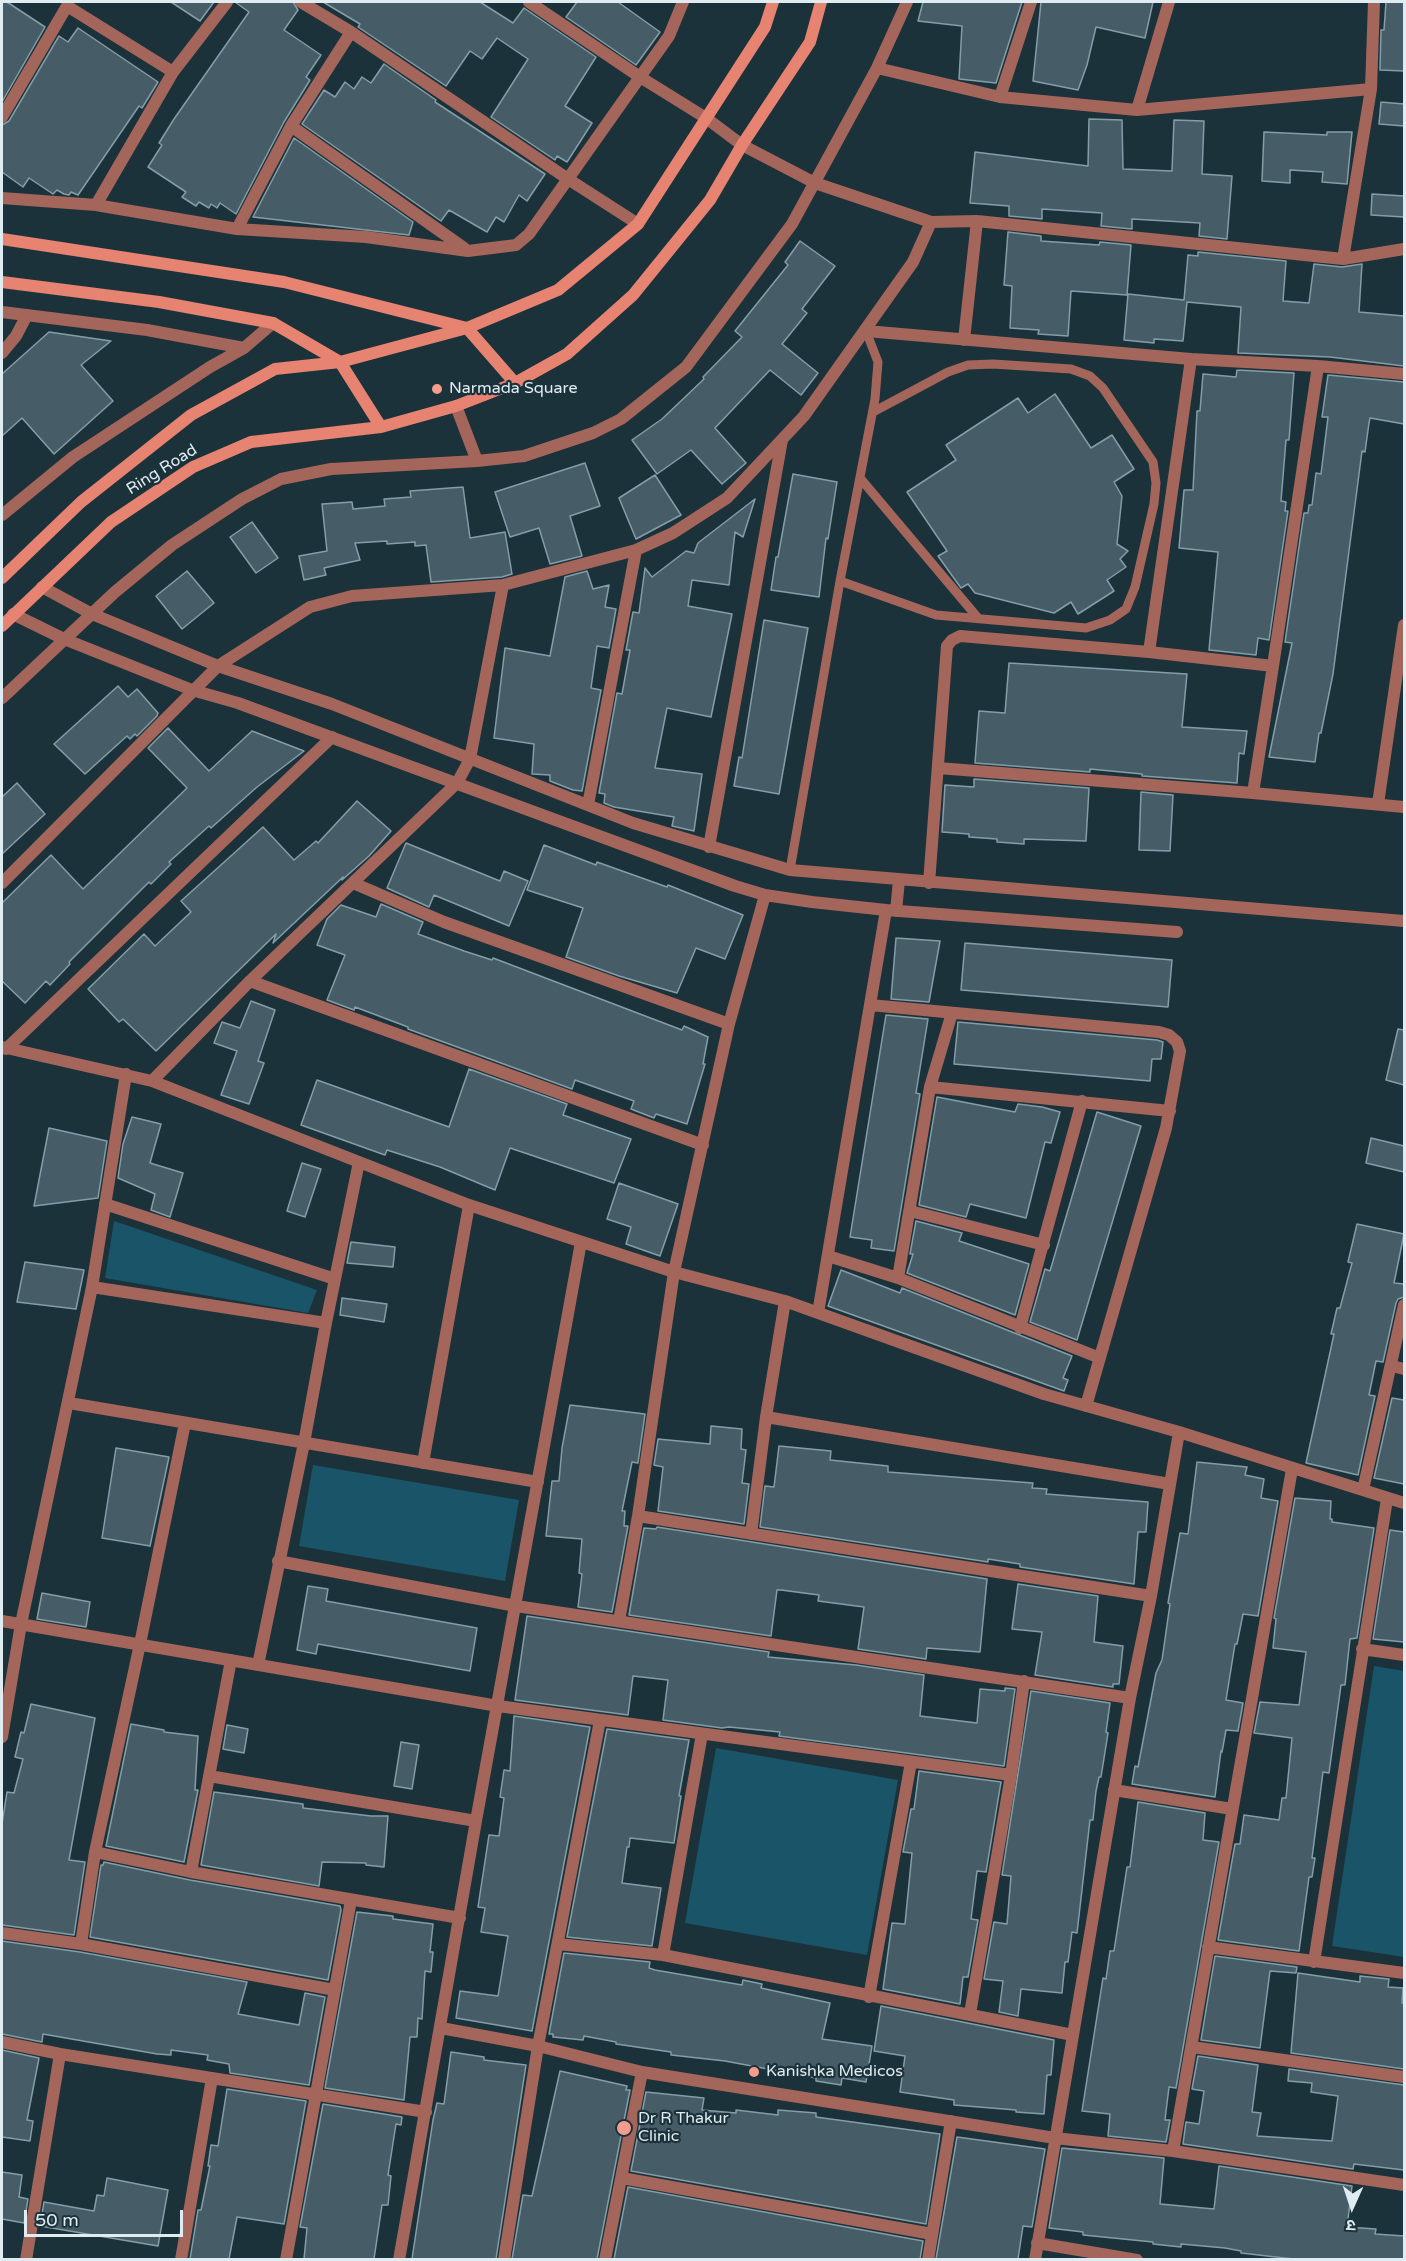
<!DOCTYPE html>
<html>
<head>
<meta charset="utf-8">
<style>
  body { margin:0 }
  #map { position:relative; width:1406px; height:2261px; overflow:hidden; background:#1c323b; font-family:"Varela Round","Noto Sans Devanagari",sans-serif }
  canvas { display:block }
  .frame { position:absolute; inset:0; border:3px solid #dfecf2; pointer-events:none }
  .north { position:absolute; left:1322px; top:2177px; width:60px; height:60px; -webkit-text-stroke:4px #1c323b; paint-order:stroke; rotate:183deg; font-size:16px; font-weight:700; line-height:24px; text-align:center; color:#dfecf2 }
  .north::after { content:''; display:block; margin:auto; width:21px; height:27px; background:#dfecf2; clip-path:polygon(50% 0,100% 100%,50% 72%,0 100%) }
  .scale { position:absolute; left:24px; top:2210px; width:159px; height:27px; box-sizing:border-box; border:3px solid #dfecf2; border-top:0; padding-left:8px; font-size:18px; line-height:21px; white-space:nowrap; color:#dfecf2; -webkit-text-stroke:4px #1c323b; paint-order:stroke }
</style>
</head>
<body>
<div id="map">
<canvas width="1406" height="2261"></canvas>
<div class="frame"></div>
<div class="north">उ</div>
<div class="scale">50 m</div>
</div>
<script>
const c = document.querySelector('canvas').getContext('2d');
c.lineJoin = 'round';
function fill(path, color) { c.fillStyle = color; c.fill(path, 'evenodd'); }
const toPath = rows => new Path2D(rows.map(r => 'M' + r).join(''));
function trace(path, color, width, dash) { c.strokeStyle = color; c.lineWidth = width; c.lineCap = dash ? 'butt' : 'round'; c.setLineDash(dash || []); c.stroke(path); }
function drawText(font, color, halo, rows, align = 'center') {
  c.font = font + ' "Varela Round",sans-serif'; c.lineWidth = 4.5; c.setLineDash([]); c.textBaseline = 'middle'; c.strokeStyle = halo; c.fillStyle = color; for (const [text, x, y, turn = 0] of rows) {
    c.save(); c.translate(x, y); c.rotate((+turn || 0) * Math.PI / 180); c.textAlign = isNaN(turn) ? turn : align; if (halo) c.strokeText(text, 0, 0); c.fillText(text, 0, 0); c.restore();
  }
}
fill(toPath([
  [114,1221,317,1290,308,1313,105,1278],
  [313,1465,519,1500,505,1581,299,1546],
  [1374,1666,1404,1671,1404,1957,1332,1946],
  [716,1748,898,1780,867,1955,685,1923]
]), '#1a5468');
const building = toPath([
  [2,2,7,2,45,27,2,102,2,2],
  [171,2,214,2,200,21,171,2],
  [235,2,293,2,298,10,284,30,321,55,306,77,310,80,284,122,236,214,220,203,217,208,211,204,209,208,199,202,196,206,182,197,186,192,148,167,162,145,159,143,174,119,249,12,235,2],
  [323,2,480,2,513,23,524,8,596,57,565,106,592,123,567,162,557,156,555,160,491,117,528,59,497,38,482,59,470,51,446,86,358,27,360,24,323,2],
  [577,2,618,2,660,32,636,65,566,17,577,2],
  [923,2,1022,2,996,83,959,79,962,26,918,21,923,2],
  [1041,2,1153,2,1145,38,1096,27,1087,65,1078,90,1033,81,1041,2],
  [1386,2,1404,2,1404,71,1380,70,1381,30,1384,30,1386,2],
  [78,28,158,82,142,108,139,106,78,195,71,192,69,195,64,194,57,190,53,194,29,178,23,187,2,172,2,125,9,121,59,36,68,42,78,28],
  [384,64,436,100,435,102,545,174,527,201,519,195,504,222,496,217,487,232,449,210,441,221,302,124,324,90,335,97,345,82,354,89,362,77,371,83,384,64],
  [1381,102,1404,104,1404,126,1379,124,1381,102],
  [1089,119,1122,120,1123,169,1172,171,1174,120,1204,121,1202,174,1232,176,1227,239,1199,236,1200,223,1132,219,1132,229,1101,226,1102,213,1042,209,1042,219,1009,216,1009,206,970,203,975,152,1088,166,1089,119],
  [1264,132,1327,135,1327,132,1352,132,1347,184,1322,182,1323,172,1290,170,1290,183,1262,181,1264,132],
  [294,138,413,222,409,235,253,217,294,138],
  [1372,194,1404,196,1404,217,1371,215,1372,194],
  [1008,232,1041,236,1041,241,1099,245,1100,242,1131,245,1127,295,1071,291,1068,336,1038,334,1039,330,1010,328,1012,286,1004,285,1008,232],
  [800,241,835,266,802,309,807,313,782,344,818,373,801,395,770,370,715,428,746,463,722,484,691,450,657,474,632,440,662,419,704,379,703,377,742,337,735,331,788,265,785,262,800,241],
  [1198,252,1286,261,1283,301,1309,303,1314,264,1342,267,1362,264,1359,312,1404,316,1404,366,1330,357,1238,353,1241,307,1187,302,1183,341,1154,339,1154,343,1124,340,1128,294,1184,300,1188,255,1198,256,1198,252],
  [49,332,111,341,81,365,113,401,54,454,22,418,2,436,2,374,49,332],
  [1237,370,1294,373,1289,440,1286,440,1281,501,1286,502,1285,511,1288,511,1269,640,1258,638,1256,655,1209,650,1218,552,1179,548,1184,490,1193,490,1197,411,1200,411,1203,374,1236,377,1237,370],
  [1328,375,1404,382,1404,424,1370,418,1369,423,1365,452,1362,451,1333,674,1321,733,1319,733,1315,762,1269,757,1292,643,1285,642,1304,513,1308,513,1309,505,1312,505,1316,473,1321,474,1328,417,1322,417,1328,375],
  [1055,394,1091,448,1112,435,1134,469,1114,482,1122,496,1117,544,1128,551,1120,559,1126,567,1107,580,1114,591,1078,614,1071,602,1054,613,975,593,968,584,961,588,938,556,947,551,907,492,956,460,946,445,1018,398,1028,413,1055,394],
  [585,463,600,506,570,516,582,556,550,564,539,528,510,537,495,492,585,463],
  [793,474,837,482,828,539,826,538,819,597,771,590,776,557,778,557,793,474],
  [655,475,681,515,636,539,619,498,655,475],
  [463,487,470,538,505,532,512,574,502,577,431,582,426,545,415,546,415,542,387,544,387,541,355,543,360,560,324,568,326,575,304,580,299,556,327,551,322,504,352,502,353,509,385,506,384,499,411,497,410,491,463,487],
  [755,499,743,537,735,532,729,585,692,580,688,606,732,614,711,717,667,708,655,768,702,774,694,831,672,826,674,817,614,807,604,803,605,794,599,793,617,693,622,694,630,650,626,650,633,612,639,613,645,568,652,577,686,551,694,553,698,543,755,499],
  [252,522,278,558,256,573,230,537,252,522],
  [187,571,214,603,182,629,156,596,187,571],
  [587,571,593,589,609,585,605,607,616,609,609,648,597,646,591,688,601,690,582,791,573,790,550,781,550,775,532,774,534,744,494,738,505,648,550,656,565,577,587,571],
  [764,620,808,628,779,794,734,786,739,757,742,758,764,620],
  [1009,663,1187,674,1182,727,1247,731,1244,754,1239,753,1237,783,1142,776,1142,774,1090,769,1090,772,975,763,979,711,1005,713,1009,663],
  [118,686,128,697,137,689,158,713,157,716,137,736,135,734,130,739,127,736,85,774,54,744,118,686],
  [168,728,209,771,252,731,304,751,257,787,211,828,209,826,169,862,171,864,151,884,149,882,69,962,70,964,50,985,46,981,25,1003,2,981,2,903,51,855,83,889,187,788,148,748,168,728],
  [974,779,1089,788,1086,841,1024,839,1024,844,997,842,997,839,969,837,969,834,942,832,945,785,974,787,974,779],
  [17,783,45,814,2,854,2,797,17,783],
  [1141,792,1173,795,1170,851,1139,850,1141,792],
  [357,801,391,831,369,856,342,880,343,877,273,943,276,934,156,1051,123,1019,119,1022,88,989,144,934,155,946,191,912,181,901,263,827,294,860,316,841,318,843,357,801],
  [406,843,500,881,504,871,528,881,509,926,434,895,429,907,387,888,406,843],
  [544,845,596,865,597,862,667,887,668,885,743,915,725,959,696,948,677,993,619,976,566,957,583,908,527,890,544,845],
  [381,904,423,922,418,934,464,951,492,960,493,958,682,1030,684,1026,708,1037,703,1064,705,1064,687,1124,656,1114,654,1118,631,1109,634,1101,575,1080,572,1089,408,1029,408,1027,355,1007,354,1010,327,1000,345,955,317,945,327,919,341,905,376,917,381,904],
  [896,938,940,941,929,1002,891,999,896,938],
  [965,943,1172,960,1168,1007,961,990,965,943],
  [251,1001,275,1010,258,1061,264,1063,249,1104,221,1095,237,1051,214,1043,222,1022,240,1028,251,1001],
  [886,1015,928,1019,916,1093,920,1094,894,1251,871,1248,872,1240,850,1237,886,1015],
  [958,1022,1157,1040,1163,1042,1161,1059,1152,1059,1150,1081,954,1064,958,1022],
  [1398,1029,1404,1030,1404,1085,1386,1080,1398,1029],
  [469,1069,567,1104,563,1115,631,1139,614,1183,510,1148,495,1190,440,1167,387,1150,385,1155,301,1125,317,1080,449,1127,469,1069],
  [937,1097,1015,1112,1018,1104,1042,1107,1060,1112,1051,1143,1045,1142,1026,1218,970,1204,966,1217,919,1205,937,1097],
  [1097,1112,1141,1126,1077,1340,1030,1322,1045,1269,1050,1271,1097,1112],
  [132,1117,161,1124,150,1163,183,1173,170,1217,151,1210,155,1194,118,1178,123,1144,132,1117],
  [49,1128,107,1141,98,1198,34,1206,49,1128],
  [1371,1138,1404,1146,1404,1172,1366,1163,1371,1138],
  [302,1163,321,1169,305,1217,287,1211,302,1163],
  [619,1183,678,1204,660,1256,626,1244,631,1227,607,1219,619,1183],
  [916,1221,962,1233,959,1241,1029,1264,1015,1315,907,1273,913,1254,910,1254,916,1221],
  [1357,1224,1404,1234,1394,1283,1404,1284,1404,1297,1398,1299,1396,1303,1383,1362,1376,1361,1369,1395,1375,1396,1358,1475,1306,1463,1334,1334,1331,1334,1337,1308,1340,1308,1352,1263,1348,1262,1357,1224],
  [351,1242,395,1247,393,1267,347,1263,351,1242],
  [25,1262,84,1270,76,1309,17,1302,25,1262],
  [841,1270,900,1293,902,1288,1072,1356,1063,1378,1068,1380,1064,1391,828,1306,841,1270],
  [342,1298,387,1304,384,1322,340,1315,342,1298],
  [1392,1398,1404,1400,1404,1484,1374,1478,1392,1398],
  [570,1405,645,1414,638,1463,632,1462,622,1511,625,1511,624,1526,628,1526,612,1612,578,1607,582,1574,579,1573,582,1539,546,1536,552,1481,559,1481,562,1448,570,1405],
  [711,1426,742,1429,741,1449,746,1450,742,1483,749,1484,744,1524,658,1511,663,1467,654,1465,658,1439,710,1444,711,1426],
  [779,1446,831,1451,830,1460,888,1466,888,1472,1033,1483,1032,1488,1047,1489,1046,1494,1148,1502,1146,1532,1138,1532,1134,1584,1020,1567,1020,1564,988,1559,988,1562,760,1527,765,1486,774,1487,779,1446],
  [116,1448,169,1457,150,1546,102,1538,116,1448],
  [1197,1462,1247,1467,1245,1475,1264,1479,1261,1498,1278,1501,1258,1616,1243,1614,1237,1644,1235,1644,1226,1700,1243,1703,1238,1731,1226,1730,1222,1752,1221,1751,1215,1797,1132,1784,1135,1766,1138,1767,1156,1673,1162,1660,1170,1604,1168,1603,1180,1533,1188,1534,1197,1462],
  [1295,1498,1331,1501,1330,1519,1332,1519,1332,1522,1374,1528,1357,1638,1350,1639,1345,1685,1341,1685,1329,1773,1323,1772,1312,1858,1315,1858,1312,1877,1309,1877,1299,1951,1218,1940,1235,1844,1240,1844,1244,1815,1279,1820,1282,1798,1286,1798,1292,1738,1254,1733,1260,1702,1299,1705,1306,1652,1273,1648,1276,1619,1274,1618,1295,1498],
  [657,1527,987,1579,980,1652,927,1648,926,1659,858,1649,864,1607,818,1601,819,1595,781,1590,777,1590,771,1636,629,1615,644,1528,656,1529,657,1527],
  [1390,1530,1404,1532,1404,1642,1373,1639,1390,1530],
  [1018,1584,1098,1596,1094,1642,1123,1646,1119,1684,1113,1684,1113,1687,1035,1675,1042,1632,1012,1629,1018,1584],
  [308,1586,328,1589,326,1601,477,1628,470,1671,318,1644,316,1654,297,1650,308,1586],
  [42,1593,90,1602,86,1627,37,1619,42,1593],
  [527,1616,769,1652,768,1657,856,1665,924,1675,920,1716,977,1723,980,1689,1005,1691,1005,1688,1015,1689,1004,1766,779,1736,780,1732,729,1727,722,1728,663,1720,668,1680,633,1676,628,1715,515,1700,527,1616],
  [1031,1691,1110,1703,1106,1732,1108,1733,1101,1777,1099,1777,1096,1791,1093,1820,1090,1820,1077,1933,1072,1932,1068,1962,1065,1962,1062,1993,1021,1989,1018,2016,999,2012,1003,1981,984,1979,994,1922,1007,1924,1011,1876,1002,1875,1031,1691],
  [31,1704,95,1718,69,1860,85,1862,74,1935,2,1925,2,1824,7,1792,14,1793,23,1759,15,1757,21,1732,24,1733,31,1704],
  [514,1716,590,1727,532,2031,456,2018,460,1991,498,1996,508,1936,481,1932,485,1908,478,1907,489,1835,499,1836,504,1798,500,1797,504,1770,510,1771,514,1716],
  [131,1724,164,1730,164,1732,198,1736,195,1790,198,1790,184,1862,106,1846,131,1724],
  [227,1725,248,1729,244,1753,223,1749,227,1725],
  [607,1729,689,1740,679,1796,681,1796,674,1843,630,1838,629,1847,627,1847,622,1883,661,1888,652,1946,567,1937,607,1729],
  [401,1742,419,1745,412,1789,394,1786,401,1742],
  [919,1771,1001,1782,986,1872,977,1871,971,1919,978,1920,968,1977,963,1977,960,2004,883,1989,892,1923,905,1924,912,1853,903,1852,911,1809,914,1809,919,1771],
  [214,1792,303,1804,303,1808,371,1816,388,1816,384,1867,366,1865,366,1863,322,1862,319,1886,201,1865,214,1792],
  [1138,1802,1205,1813,1203,1840,1219,1842,1176,2088,1169,2087,1165,2120,1170,2120,1166,2142,1108,2136,1110,2114,1082,2111,1103,1978,1106,1979,1110,1951,1114,1951,1127,1867,1130,1867,1138,1802],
  [104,1862,190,1880,340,1906,341,1910,328,1980,90,1937,101,1865,103,1865,104,1862],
  [357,1912,393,1916,393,1919,433,1924,430,1952,433,1952,431,1972,425,1971,422,2019,418,2018,417,2037,410,2037,404,2100,325,2088,357,1912],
  [2,1941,80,1952,247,1982,238,2014,299,2025,305,1993,325,1997,309,2085,230,2073,229,2064,207,2060,208,2055,171,2050,171,2055,157,2054,43,2034,42,2042,2,2034,2,1941],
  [564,1953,650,1962,649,1968,655,1970,742,1985,743,1980,762,1984,761,1988,830,2003,822,2039,872,2046,866,2082,842,2078,841,2085,816,2081,816,2078,725,2061,671,2055,671,2052,616,2044,616,2042,584,2036,583,2040,553,2037,553,2034,549,2034,564,1953],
  [1215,1956,1297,1967,1296,1973,1270,1971,1260,2048,1201,2040,1215,1956],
  [1298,1973,1360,1982,1360,1976,1389,1979,1388,1987,1403,1988,1402,2003,1404,2003,1404,2069,1291,2053,1298,1973],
  [881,2006,1054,2040,1051,2075,1047,2075,1044,2114,1016,2112,1016,2110,954,2105,954,2100,900,2092,905,2056,874,2051,881,2006],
  [2,2050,39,2058,27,2120,33,2121,30,2141,2,2137,2,2050],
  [451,2052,484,2057,484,2060,526,2065,496,2259,412,2259,433,2120,437,2103,444,2104,451,2052],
  [1198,2056,1258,2065,1252,2112,1261,2113,1257,2136,1332,2141,1338,2096,1311,2092,1312,2083,1288,2081,1289,2069,1404,2085,1404,2170,1354,2164,1353,2169,1183,2144,1186,2122,1199,2124,1204,2091,1192,2089,1198,2056],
  [560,2071,627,2086,626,2090,630,2090,597,2259,512,2259,523,2195,532,2196,560,2071],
  [227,2089,306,2101,284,2224,237,2217,229,2259,190,2259,198,2210,201,2210,210,2166,208,2166,211,2145,218,2146,227,2089],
  [646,2092,704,2098,702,2110,736,2113,736,2110,778,2115,778,2110,816,2113,816,2117,940,2134,926,2224,631,2171,646,2092],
  [323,2104,402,2117,401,2125,396,2124,388,2175,391,2176,388,2205,382,2205,374,2259,304,2259,307,2228,300,2227,323,2104],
  [957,2137,1045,2149,1032,2227,1023,2226,1018,2259,936,2259,957,2137],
  [1062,2148,1164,2158,1160,2204,1214,2209,1219,2166,1352,2186,1347,2227,1376,2229,1375,2234,1404,2236,1404,2259,1293,2259,1241,2253,1241,2251,1225,2248,1181,2244,1181,2247,1153,2244,1153,2242,1083,2235,1083,2232,1049,2228,1062,2148],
  [2,2172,22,2175,19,2197,28,2199,24,2223,2,2219,2,2172],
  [107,2178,168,2190,158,2246,40,2226,44,2202,94,2211,97,2195,104,2196,107,2178],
  [628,2187,923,2241,920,2259,614,2259,628,2187]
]);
fill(building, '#465d67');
trace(building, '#849ea9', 1.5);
trace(toPath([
  [860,478,978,618],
  [840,581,936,615,1086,628,1110,620,1126,609,1135,587,1154,504,1156,483,1153,462,1103,388,1090,376,1071,369,993,364,968,365,948,372,873,412],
  [790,870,840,581,875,399,878,362,866,331]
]), '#a4665a', 9);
trace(toPath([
  [301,2,351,32,568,179,638,224],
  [529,2,640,77,669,36,683,2],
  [1169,2,1137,110,1371,89,1343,259],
  [877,68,1000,97,1137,110],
  [1371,89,1374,2],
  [1000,97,1031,2],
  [2,117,67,6,173,72,227,2],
  [291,126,464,248],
  [2,198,96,205,237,229,366,237,468,251,516,245,529,234,640,77,706,118,742,145,815,183,931,222,977,221,1343,259,1404,249],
  [96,205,173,72],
  [237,229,291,126,351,32],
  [2,312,147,330,244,348,273,323],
  [866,331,1191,359],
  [964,340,977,221],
  [2,353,16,336,27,315],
  [477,461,524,456,593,433,621,419,686,367,792,224,877,68,907,2],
  [2,515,73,457,210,367,244,348],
  [42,587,92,614,218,666,332,704,633,823,790,870,1404,921],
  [13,614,64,639,192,690,238,703,735,886,765,895,812,902,886,910,1177,932],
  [1149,652,1273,666,1318,366],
  [2,698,115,592,172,545,242,499,281,479,331,469,477,461,456,406],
  [938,768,1253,793,1273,666],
  [1253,793,1404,807],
  [1378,804,1404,625],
  [588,805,636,550],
  [709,847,782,440],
  [2,883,218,666,310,607,352,596,503,585,636,550,673,533,727,498,804,416,913,262,931,222],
  [353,883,444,922,729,1024],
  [929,883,947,646,952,640,960,636,1149,652,1191,359,1318,366,1404,374],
  [896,911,899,880],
  [250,981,703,1145],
  [870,1005,1159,1032,1169,1035,1177,1042,1180,1051,1166,1128,1086,1406],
  [2,1047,152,1081,469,1205,674,1272,785,1301,1044,1394,1179,1432,1404,1503],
  [6,1049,332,737],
  [152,1081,250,981,457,783,470,759,503,585],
  [930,1087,1170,1111],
  [105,1204,335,1279],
  [910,1211,1044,1245],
  [828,1256,898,1278,1100,1358],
  [898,1278,930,1087,952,1013],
  [92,1287,326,1323],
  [818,1313,886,910],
  [1020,1328,1082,1101],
  [1392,1366,1404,1369],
  [69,1403,538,1482],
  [766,1417,1170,1484],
  [423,1463,469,1205],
  [1363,1490,1404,1305],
  [638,1516,1151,1596],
  [751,1534,766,1417,785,1301],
  [278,1561,516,1606,1130,1698],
  [2,1621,498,1706,1011,1775],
  [619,1621,638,1516,674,1272,729,1024,765,895],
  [1362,1649,1404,1655],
  [258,1665,304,1443,326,1323,359,1162],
  [2,1737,21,1624,92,1287,126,1074],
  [209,1776,476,1821],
  [1114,1790,1232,1809],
  [95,1852,191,1872,460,1918],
  [191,1872,231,1660],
  [2,1933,81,1944,335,1990],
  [81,1944,95,1852,140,1644,185,1423],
  [558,1944,663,1955,1073,2035],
  [1208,1947,1404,1973],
  [663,1955,702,1734],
  [1314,1962,1387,1499],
  [869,1997,911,1762],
  [970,2014,1011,1775,1024,1681],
  [441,2028,538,2046,642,2072,1055,2138,1173,2151,1404,2185],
  [2,2042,60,2054,426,2112],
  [1192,2047,1404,2077],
  [1173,2151,1292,1469],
  [622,2178,932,2234],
  [1037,2243,1137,2260],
  [26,2260,60,2054],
  [181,2260,212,2078],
  [286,2260,351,1900],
  [399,2260,476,1821,581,1242],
  [504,2260,538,2046,600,1720],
  [605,2260,642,2072],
  [928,2260,951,2121],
  [1035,2260,1130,1698,1151,1596,1179,1432]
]), '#a4665a', 12);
trace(toPath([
  [2,239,284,282,467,328,558,290,638,224,765,27,773,2],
  [2,282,159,302,273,323,340,362,381,427,456,406,515,383,467,328,340,362,275,369,191,415,81,502,2,578],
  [515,383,567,354,633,295,710,200,742,145,810,42,821,2],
  [2,626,111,522,193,467,251,442,381,427]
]), '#e68371', 12);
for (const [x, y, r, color] of [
  [437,389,6,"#f49d8d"],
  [754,2072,6,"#f49d8d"],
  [624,2128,8,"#f49d8d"]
]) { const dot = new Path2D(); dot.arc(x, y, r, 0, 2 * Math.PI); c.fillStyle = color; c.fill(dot); trace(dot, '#1c323b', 2); }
drawText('16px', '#dfecf2', '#1c323b', [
  ["Narmada Square",449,389],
  ["Kanishka Medicos",766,2072],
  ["Dr R Thakur",638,2119],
  ["Clinic",638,2137]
], 'left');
drawText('16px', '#dfecf2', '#1c323b', [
  ["Ring Road",162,470,-32]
]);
</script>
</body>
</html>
